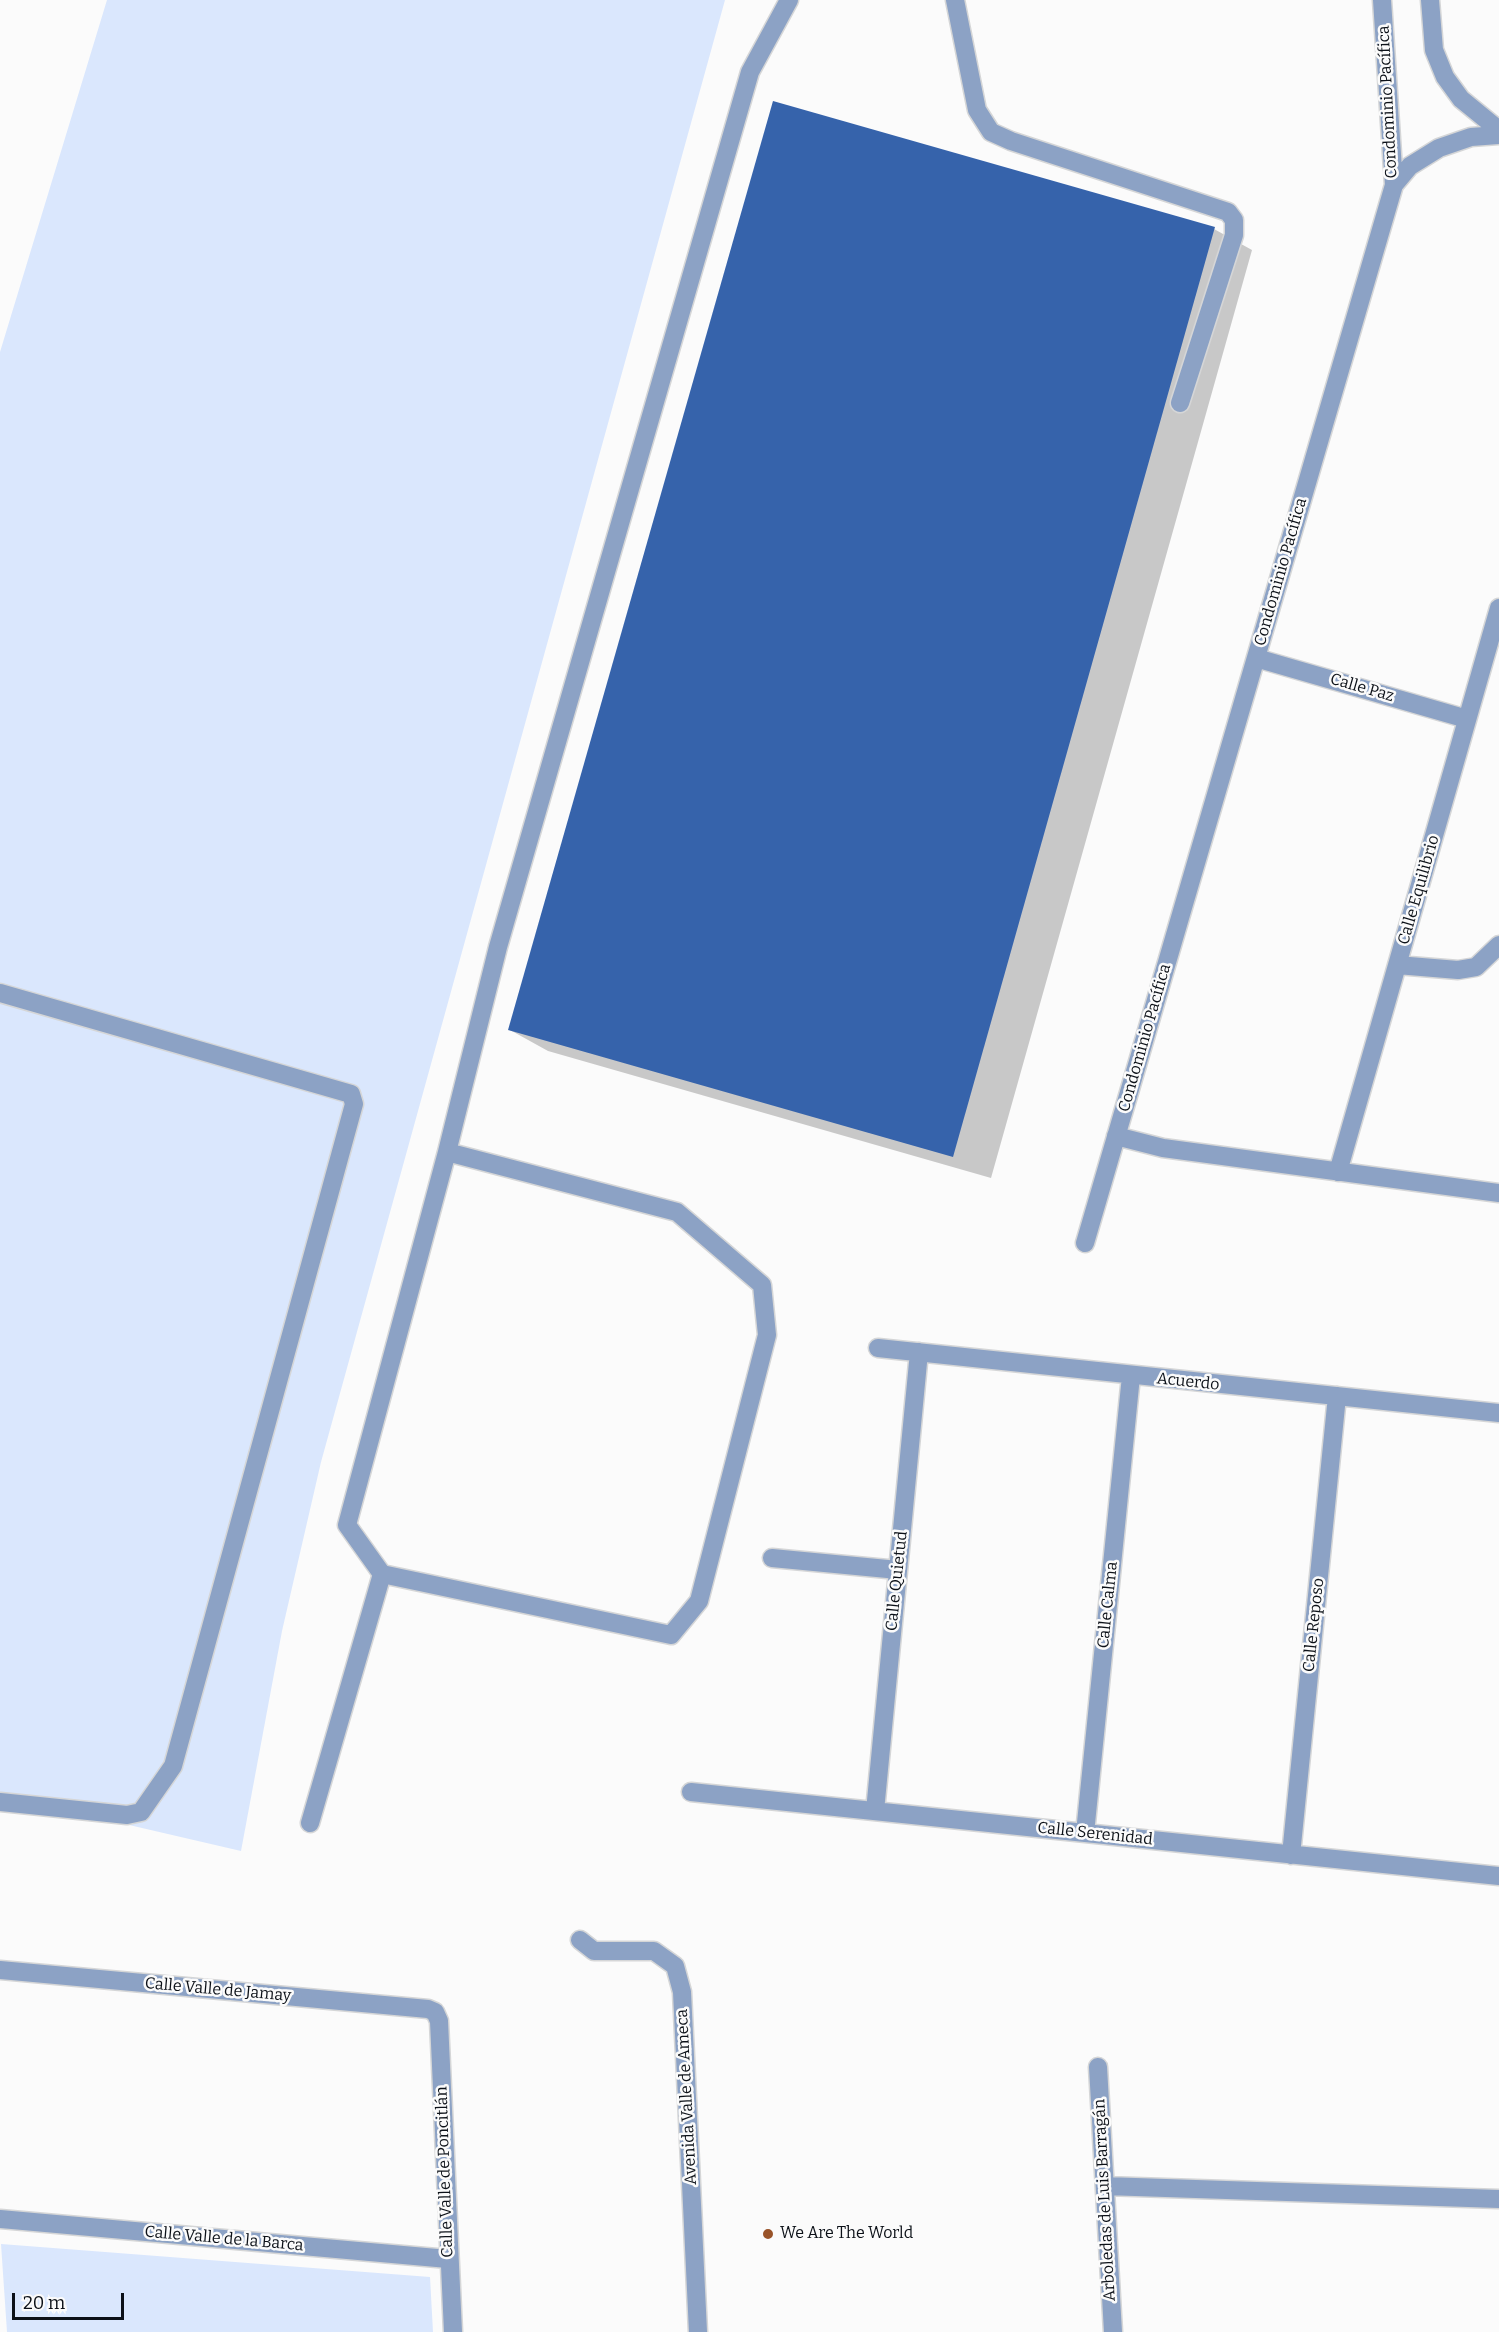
<!DOCTYPE html>
<html>
<head>
<meta charset="utf-8">
<style>
  body { margin:0 }
  #map { position:relative; width:1499px; height:2332px; overflow:hidden; background:#fbfbfb; font-family:Bitter,serif }
  canvas { display:block }
  .scale { position:absolute; left:12px; top:2293px; width:112px; height:27px; box-sizing:border-box; border:3px solid #0c1118; border-top:0; padding-left:8px; font-size:18px; line-height:21px; white-space:nowrap; color:#0c1118; -webkit-text-stroke:4px #fbfbfb; paint-order:stroke }
</style>
</head>
<body>
<div id="map">
<canvas width="1499" height="2332"></canvas>
<div class="scale">20 m</div>
</div>
<script>
const c = document.querySelector('canvas').getContext('2d');
c.lineJoin = 'round';
function fill(path, color) { c.fillStyle = color; c.fill(path, 'evenodd'); }
const toPath = rows => new Path2D(rows.map(r => 'M' + r).join(''));
function trace(path, color, width, dash) { c.strokeStyle = color; c.lineWidth = width; c.lineCap = dash ? 'butt' : 'round'; c.setLineDash(dash || []); c.stroke(path); }
function drawText(font, color, halo, rows, align = 'center') {
  c.font = font + ' Bitter,serif'; c.lineWidth = 5; c.setLineDash([]); c.textBaseline = 'middle'; c.strokeStyle = halo; c.fillStyle = color; for (const [text, x, y, turn = 0] of rows) {
    c.save(); c.translate(x, y); c.rotate((+turn || 0) * Math.PI / 180); c.textAlign = isNaN(turn) ? turn : align; if (halo) c.strokeText(text, 0, 0); c.fillText(text, 0, 0); c.restore();
  }
}
fill(toPath([
  [107,0,725,0,321,1462,282,1631,241,1851,0,1795,0,352],
  [1,2244,430,2277,433,2332,7,2332]
]), '#dae7fd');
fill(toPath([
  [1214,229,1252,250,991,1178,548,1051,510,1030]
]), '#0003');
fill(toPath([
  [773,101,1215,227,953,1157,508,1030]
]), '#3663ab');
const lane = toPath([
  [955,0,977,110,991,132,1011,141,1228,212,1234,220,1234,235,1180,403],
  [0,993,351,1094,354,1104,173,1766,141,1812,127,1815,0,1802],
  [382,1574,671,1635,699,1601,767,1335,762,1285,677,1212,447,1152,498,947,750,72,789,0],
  [310,1823,382,1574,347,1525,447,1152]
]);
const street = toPath([
  [1430,0,1434,50,1445,77,1461,99,1499,130],
  [1394,185,1410,166,1439,148,1471,137,1499,135],
  [1256,658,1467,719],
  [1397,965,1458,970,1476,967,1499,945],
  [1116,1136,1163,1148,1499,1193],
  [1338,1172,1499,608],
  [1085,1243,1394,185,1382,0],
  [878,1348,1499,1413],
  [772,1558,898,1570],
  [691,1792,1499,1876],
  [875,1811,919,1352],
  [1085,1833,1131,1376],
  [1291,1855,1337,1396],
  [580,1940,594,1951,654,1951,675,1966,682,1992,698,2332],
  [0,1970,428,2009,435,2012,439,2021,453,2332],
  [1098,2067,1113,2332],
  [1105,2186,1499,2199],
  [0,2219,448,2259]
]);
trace(lane, '#d5d6d7', 21);
trace(street, '#d5d6d7', 21);
trace(lane, '#8ca2c5', 18);
trace(street, '#8ca2c5', 18);
for (const [x, y, r, color] of [
  [768,2234,6,"#995329"]
]) { const dot = new Path2D(); dot.arc(x, y, r, 0, 2 * Math.PI); c.fillStyle = color; c.fill(dot); trace(dot, '#fbfbfb', 2); }
drawText('16px', '#0c1118', '#fbfbfb', [
  ["Condominio Pacífica",1388,102,-93],
  ["Condominio Pacífica",1281,572,-74],
  ["Calle Paz",1362,688,16],
  ["Calle Equilibrio",1419,890,-74],
  ["Condominio Pacífica",1145,1038,-74],
  ["Acuerdo",1188,1382,6],
  ["Calle Quietud",897,1581,-84],
  ["Calle Calma",1108,1605,-84],
  ["Calle Reposo",1314,1625,-84],
  ["Calle Serenidad",1095,1834,6],
  ["Calle Valle de Jamay",218,1990,5],
  ["Avenida Valle de Ameca",687,2097,-93],
  ["Calle Valle de Poncitlán",445,2172,-92],
  ["Arboledas de Luis Barragán",1105,2200,-93],
  ["Calle Valle de la Barca",224,2239,5]
]);
drawText('16px', '#0c1118', '#fbfbfb', [
  ["We Are The World",780,2234]
], 'left');
</script>
</body>
</html>
